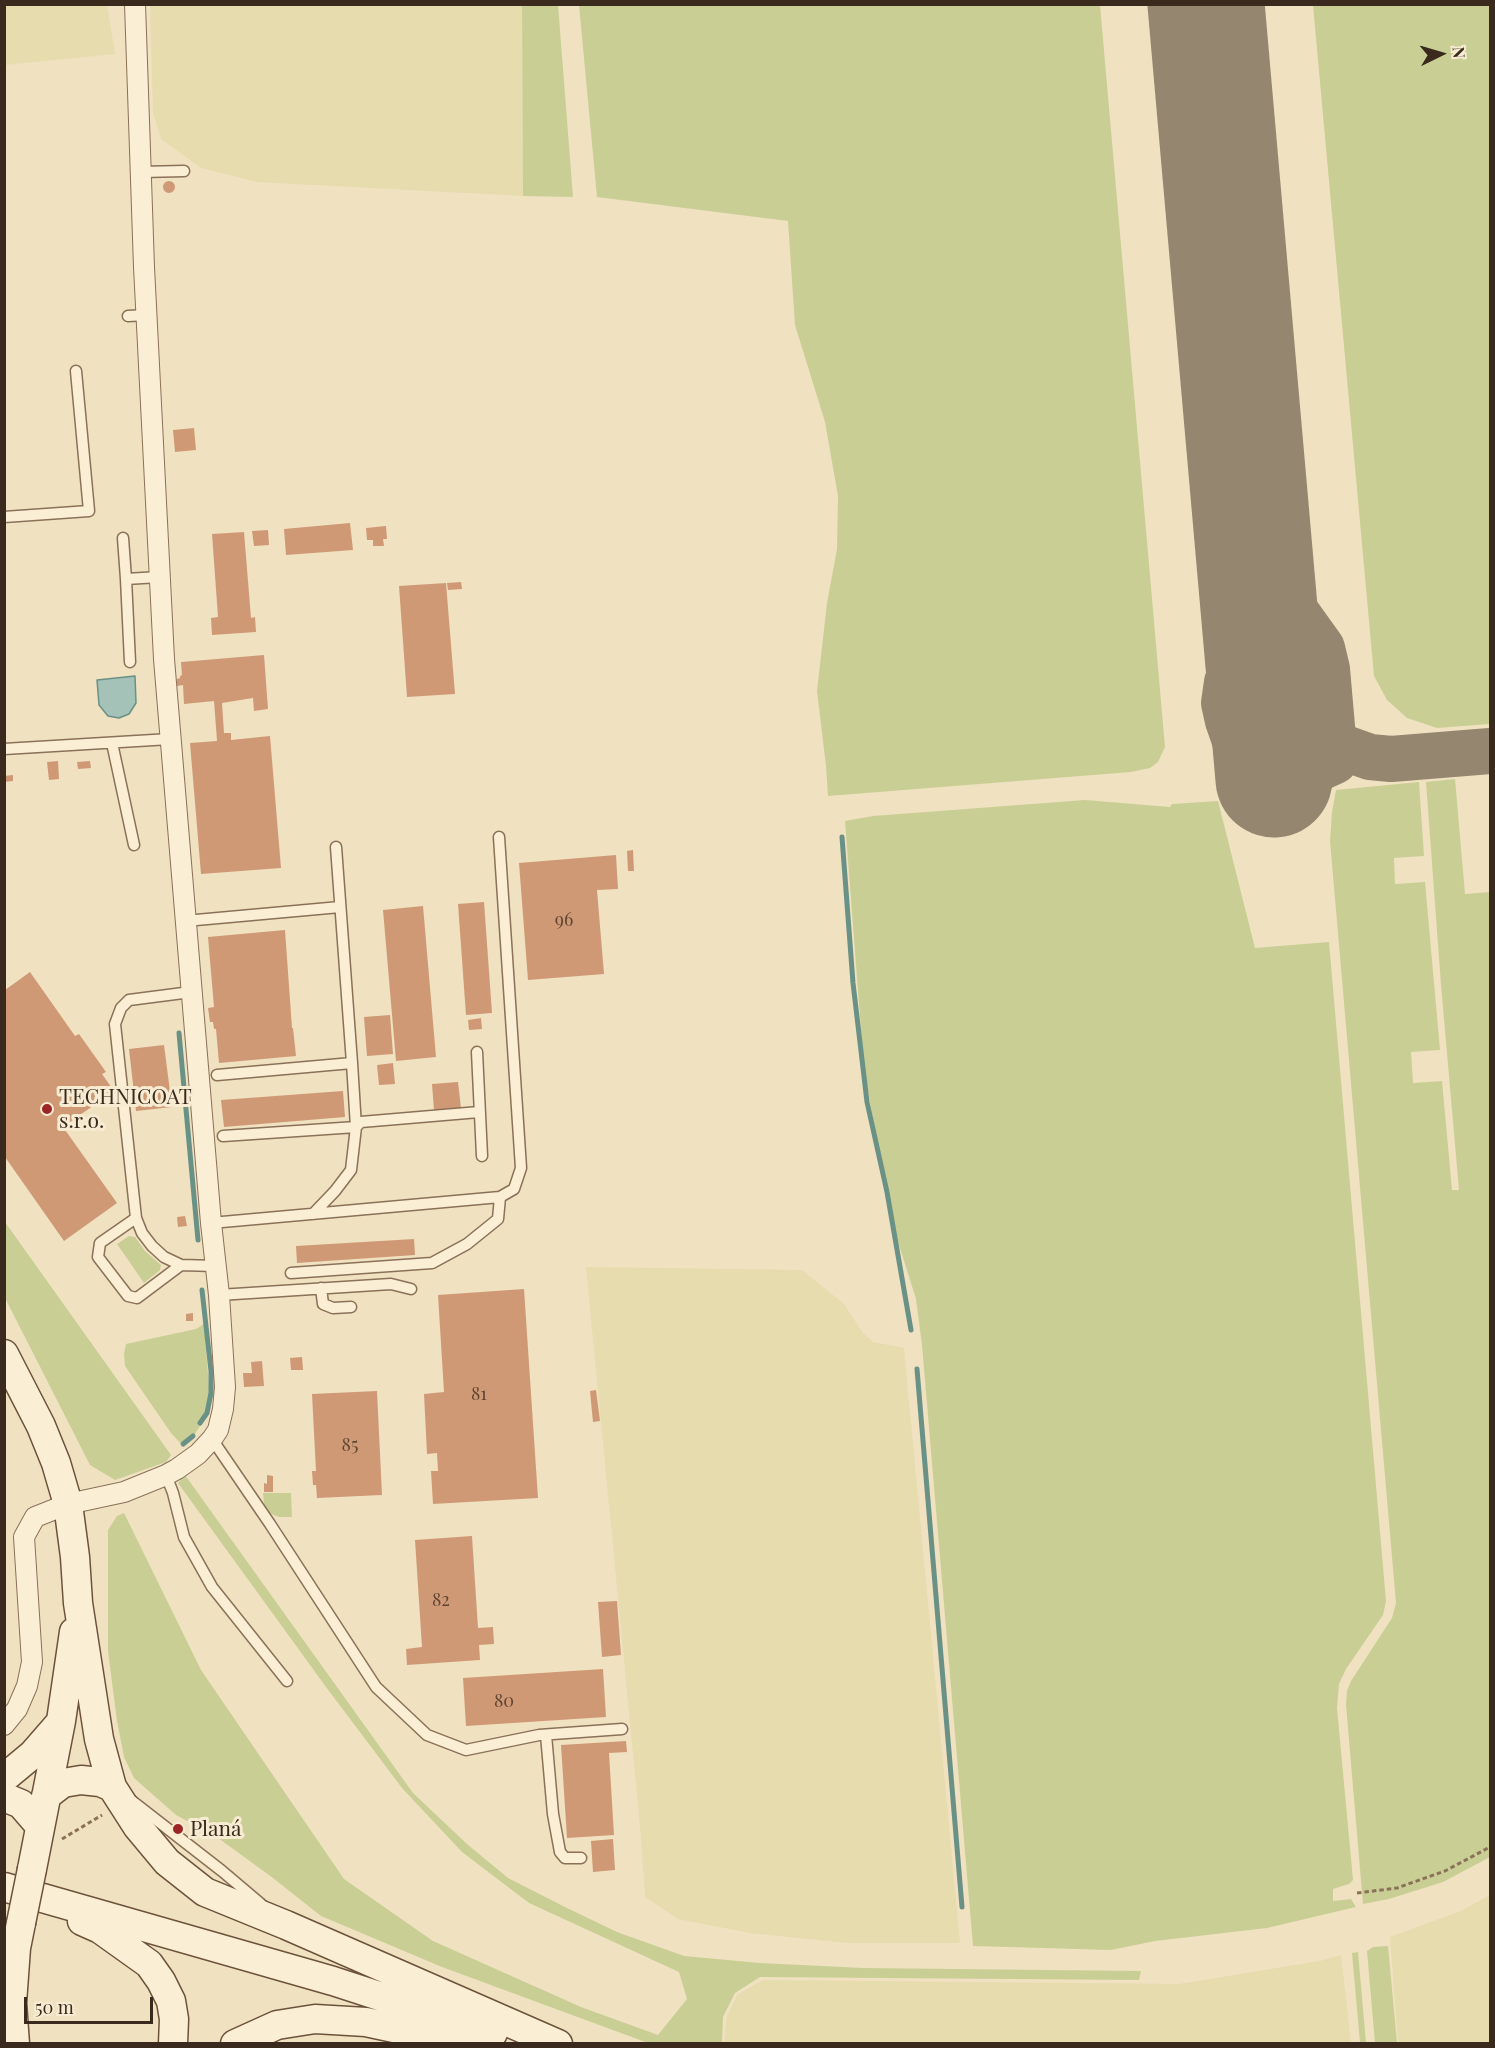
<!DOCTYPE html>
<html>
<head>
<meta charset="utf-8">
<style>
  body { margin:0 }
  #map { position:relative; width:1495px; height:2048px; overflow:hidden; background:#f0e1c1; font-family:"Playfair Display",serif }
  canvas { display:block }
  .frame { position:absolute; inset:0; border:6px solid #392a1d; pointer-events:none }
  .north { position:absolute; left:1411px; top:24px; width:60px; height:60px; -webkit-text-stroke:4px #f7ebd1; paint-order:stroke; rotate:85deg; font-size:16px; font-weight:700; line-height:24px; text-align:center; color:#392a1d }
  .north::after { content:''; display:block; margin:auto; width:21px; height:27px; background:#392a1d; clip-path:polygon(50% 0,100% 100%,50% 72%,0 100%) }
  .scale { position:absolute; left:24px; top:1997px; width:129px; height:27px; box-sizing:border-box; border:3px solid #392a1d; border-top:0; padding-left:8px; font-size:18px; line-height:21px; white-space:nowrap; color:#392a1d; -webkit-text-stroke:4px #f7ebd1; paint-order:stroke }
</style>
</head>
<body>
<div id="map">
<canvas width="1495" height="2048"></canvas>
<div class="frame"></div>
<div class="north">N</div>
<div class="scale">50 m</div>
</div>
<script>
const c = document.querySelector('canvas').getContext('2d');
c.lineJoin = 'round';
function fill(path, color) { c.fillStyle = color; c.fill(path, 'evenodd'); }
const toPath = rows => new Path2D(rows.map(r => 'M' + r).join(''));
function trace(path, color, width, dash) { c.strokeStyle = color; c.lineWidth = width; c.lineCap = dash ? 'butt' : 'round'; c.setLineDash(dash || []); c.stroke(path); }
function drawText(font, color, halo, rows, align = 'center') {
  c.font = font + ' "Playfair Display",serif'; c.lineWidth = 6; c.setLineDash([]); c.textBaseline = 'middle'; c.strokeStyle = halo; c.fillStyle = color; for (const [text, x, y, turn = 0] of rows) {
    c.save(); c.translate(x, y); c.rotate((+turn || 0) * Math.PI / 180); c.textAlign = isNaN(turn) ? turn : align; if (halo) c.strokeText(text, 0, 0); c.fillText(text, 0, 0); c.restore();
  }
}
fill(toPath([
  [5,4,107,5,115,54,5,65],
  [150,5,522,5,523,196,257,182,201,168,161,139,153,112],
  [586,1267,802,1270,844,1304,863,1333,873,1342,904,1348,960,1943,847,1943,750,1933,678,1919,645,1897,640,1826],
  [1490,1895,1490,2043,1398,2043,1390,1937,1461,1911],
  [1341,1955,1351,2043,724,2043,727,2016,737,1995,763,1980,1179,1984,1320,1961]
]), '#e6dcae');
fill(toPath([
  [522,5,558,5,573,197,523,196],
  [579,5,1100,5,1165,747,1158,762,1150,768,1131,772,828,796,826,766,817,691,827,603,837,549,838,496,825,422,795,325,788,221,597,197],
  [1313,5,1490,5,1490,724,1437,728,1407,718,1387,700,1374,676],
  [1455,779,1465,894,1490,892,1490,1857,1443,1882,1389,1899,1363,1904,1346,1705,1347,1691,1351,1681,1392,1618,1396,1603,1330,841,1332,812,1336,790,1419,782,1424,856,1394,858,1395,884,1425,882,1440,1050,1411,1052,1413,1083,1442,1081,1452,1190,1459,1190,1441,985,1426,782],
  [1085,800,1170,807,1172,804,1218,801,1255,948,1329,942,1386,1601,1383,1615,1346,1669,1339,1684,1337,1708,1353,1880,1349,1884,1333,1889,1333,1901,1351,1899,1356,1907,1267,1928,1155,1941,1111,1950,973,1946,922,1345,916,1299,894,1229,884,1179,864,1069,845,821,873,816],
  [5,1222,171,1455,166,1462,115,1480,90,1465,5,1298],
  [129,1236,135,1237,145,1251,161,1265,160,1270,144,1283,117,1244],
  [204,1324,210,1400,203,1421,190,1442,184,1447,171,1433,125,1366,124,1354,126,1344,196,1329],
  [185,1475,413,1793,467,1844,508,1878,567,1908,617,1932,684,1956,760,1963,863,1968,1141,1971,1139,1980,760,1977,735,1993,723,2017,722,2043,648,2043,442,1967,321,1916,273,1878,214,1835,176,1815,134,1778,124,1757,117,1721,108,1651,108,1530,117,1516,124,1513,201,1670,344,1879,433,1941,581,2007,658,2035,687,1999,679,1972,529,1903,462,1852,402,1788,326,1687,178,1483],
  [263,1493,291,1493,292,1517,279,1517,269,1513,264,1504],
  [1388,1946,1397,2043,1375,2043,1367,1951,1373,1947],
  [1358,1952,1366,2043,1360,2043,1352,1953]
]), '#c9cf94');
const water = toPath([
  [135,676,136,703,129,714,119,718,108,716,99,705,97,680,135,676]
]);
fill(water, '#a4c2b8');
trace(water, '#6a9186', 1.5);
trace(toPath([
  [842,837,853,983,867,1102,887,1192,911,1330],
  [179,1033,198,1240],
  [917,1369,962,1907],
  [200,1423,207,1413,211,1393,211,1371,202,1290],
  [183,1444,193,1436]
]), '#6a9186', 5);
trace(toPath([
  [1242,382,1251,483],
  [1243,451,1256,603,1255,625,1248,646,1227,682,1224,703,1228,721,1235,741,1255,761,1267,768,1282,772,1313,771,1335,761,1327,669,1322,648,1269,574,1261,558,1256,543],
  [1262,607,1266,655,1275,683,1295,714,1325,741,1370,757,1391,759,1490,751]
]), '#94866f', 46);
trace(toPath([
  [1206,4,1274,779]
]), '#94866f', 117);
fill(toPath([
  '163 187a6 6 0 1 1 12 0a6 6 0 1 1-12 0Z',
  [194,428,196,450,175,452,173,430],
  [350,523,353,550,286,555,284,529],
  [386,526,387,539,383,539,384,546,373,546,373,540,367,540,366,528],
  [268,530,269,545,254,546,252,531],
  [244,532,251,618,255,617,256,632,212,635,211,618,218,617,212,534],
  [461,582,462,589,448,590,447,583],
  [446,583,455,694,407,697,399,586],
  [264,655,268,709,254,711,253,698,222,703,224,733,231,733,231,740,270,736,281,868,201,874,190,743,217,741,214,701,184,704,183,685,177,686,177,679,180,678,180,676,182,675,181,662],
  [58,761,59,779,49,780,47,762],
  [90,761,91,768,78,769,77,762],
  [13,775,13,781,4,782,4,776],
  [633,850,634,871,628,871,627,851],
  [616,855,618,889,597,890,604,974,528,980,519,863],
  [484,902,492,1013,466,1015,458,904],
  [423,906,436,1057,396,1061,383,910],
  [285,930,292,1028,293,1028,296,1056,219,1063,216,1029,214,1029,213,1022,210,1022,208,1008,214,1007,208,937],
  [30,972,75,1036,79,1034,106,1072,102,1074,114,1091,63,1127,117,1203,64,1241,5,1157,5,990],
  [390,1015,393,1054,367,1056,364,1017],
  [481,1018,482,1029,469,1030,468,1020],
  [164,1045,172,1107,136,1111,129,1049],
  [393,1063,395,1084,379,1085,377,1065],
  [458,1082,461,1108,434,1110,432,1084],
  [343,1091,345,1117,224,1127,221,1100],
  [185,1216,187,1226,178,1227,177,1217],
  [414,1239,415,1255,297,1263,296,1246],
  [524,1289,538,1498,433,1504,431,1471,438,1471,437,1453,427,1454,424,1394,444,1392,438,1295],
  [193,1313,193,1321,186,1321,186,1314],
  [302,1357,303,1370,291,1370,290,1358],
  [262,1361,264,1386,244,1387,243,1373,252,1373,251,1362],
  [596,1390,600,1421,593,1422,590,1391],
  [377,1391,382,1495,317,1498,316,1485,313,1485,312,1471,316,1471,312,1394],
  [267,1475,273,1476,273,1492,264,1492,264,1483,267,1484],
  [472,1536,478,1628,493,1627,494,1644,479,1645,480,1660,407,1665,406,1649,422,1647,415,1540],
  [617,1601,621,1655,602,1657,598,1602],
  [603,1669,606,1717,466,1726,463,1678],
  [626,1741,627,1752,609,1753,614,1835,567,1838,561,1745],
  [613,1839,615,1870,593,1872,591,1841]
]), '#d09975');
const service = toPath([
  [141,172,184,171],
  [128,316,147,315],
  [4,517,89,511,76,371],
  [123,538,126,579],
  [130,662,126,579,159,577],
  [112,743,134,845],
  [4,749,170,739],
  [185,921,340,907],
  [477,1052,482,1156],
  [217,1075,352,1063,336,847],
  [223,1136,356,1127,352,1063],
  [313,1214,335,1191,351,1170,356,1127,361,1122,479,1112],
  [136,1218,115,1024,121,1008,129,1000,191,992],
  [211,1223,500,1197,514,1189,521,1168,499,837],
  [181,1265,164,1257,152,1246,142,1233,136,1218,100,1243,98,1257,128,1296,137,1298,181,1265,215,1266],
  [291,1273,432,1263,467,1244,498,1219,500,1197],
  [321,1288,323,1304,333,1308,351,1307],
  [219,1295,391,1284,411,1289],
  [212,1439,270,1524,376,1687,427,1735,466,1750,539,1735,622,1729],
  [166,1475,173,1493,184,1537,212,1587,287,1681],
  [546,1735,553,1814,560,1852,565,1858,581,1858],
  [132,1801,222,1871,261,1904]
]);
const minor = toPath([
  [4,1725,17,1709,27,1686,32,1662,24,1537,35,1517,68,1504,124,1492,166,1475,177,1469,198,1454,212,1439,218,1430,223,1409,225,1387,219,1295,211,1223,164,659,144,267,135,4]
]);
const secondary = toPath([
  [4,1354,41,1426,56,1463,68,1504,75,1557,78,1603,99,1739,112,1787,137,1826,167,1862,205,1892,286,1925,558,2044],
  [4,1778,33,1754,60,1723],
  [46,1796,63,1783,81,1780,100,1782,112,1787],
  [4,1797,21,1804,40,1826],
  [32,1869,61,1721,74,1632],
  [4,1887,333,1981,493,2033],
  [82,1921,100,1929,149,1964,161,1981,171,2001,174,2019,173,2044],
  [15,2044,12,2003,16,1948,21,1923],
  [235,2044,277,2025,315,2019,366,2022,468,2044]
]);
trace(service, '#8a7158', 13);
trace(minor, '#8a7158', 22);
trace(secondary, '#6c523b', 31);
trace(toPath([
  [62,1839,102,1815],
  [1357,1893,1397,1888,1445,1871,1490,1847]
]), '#8a7158', 3, [4.5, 3]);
trace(service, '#faeed5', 10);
trace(minor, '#faeed5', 20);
trace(secondary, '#faeed5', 28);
const secondaryBridge = toPath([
  [21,1923,32,1869]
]);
trace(secondaryBridge, '#6c523b', 31, []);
trace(secondaryBridge, '#faeed5', 28);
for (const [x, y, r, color] of [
  [47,1109,6,"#9c2528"],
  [178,1829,6,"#9c2528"]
]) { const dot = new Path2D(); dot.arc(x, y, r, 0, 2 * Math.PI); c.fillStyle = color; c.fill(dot); trace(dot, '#f7ebd1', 2); }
drawText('18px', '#5f4633', null, [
  ["96",564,920],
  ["81",479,1394],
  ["85",350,1445],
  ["82",441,1600],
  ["80",504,1701]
]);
drawText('21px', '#392a1d', '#f7ebd1', [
  ["TECHNICOAT",59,1097],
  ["s.r.o.",59,1121],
  ["Planá",190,1829]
], 'left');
</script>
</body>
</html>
